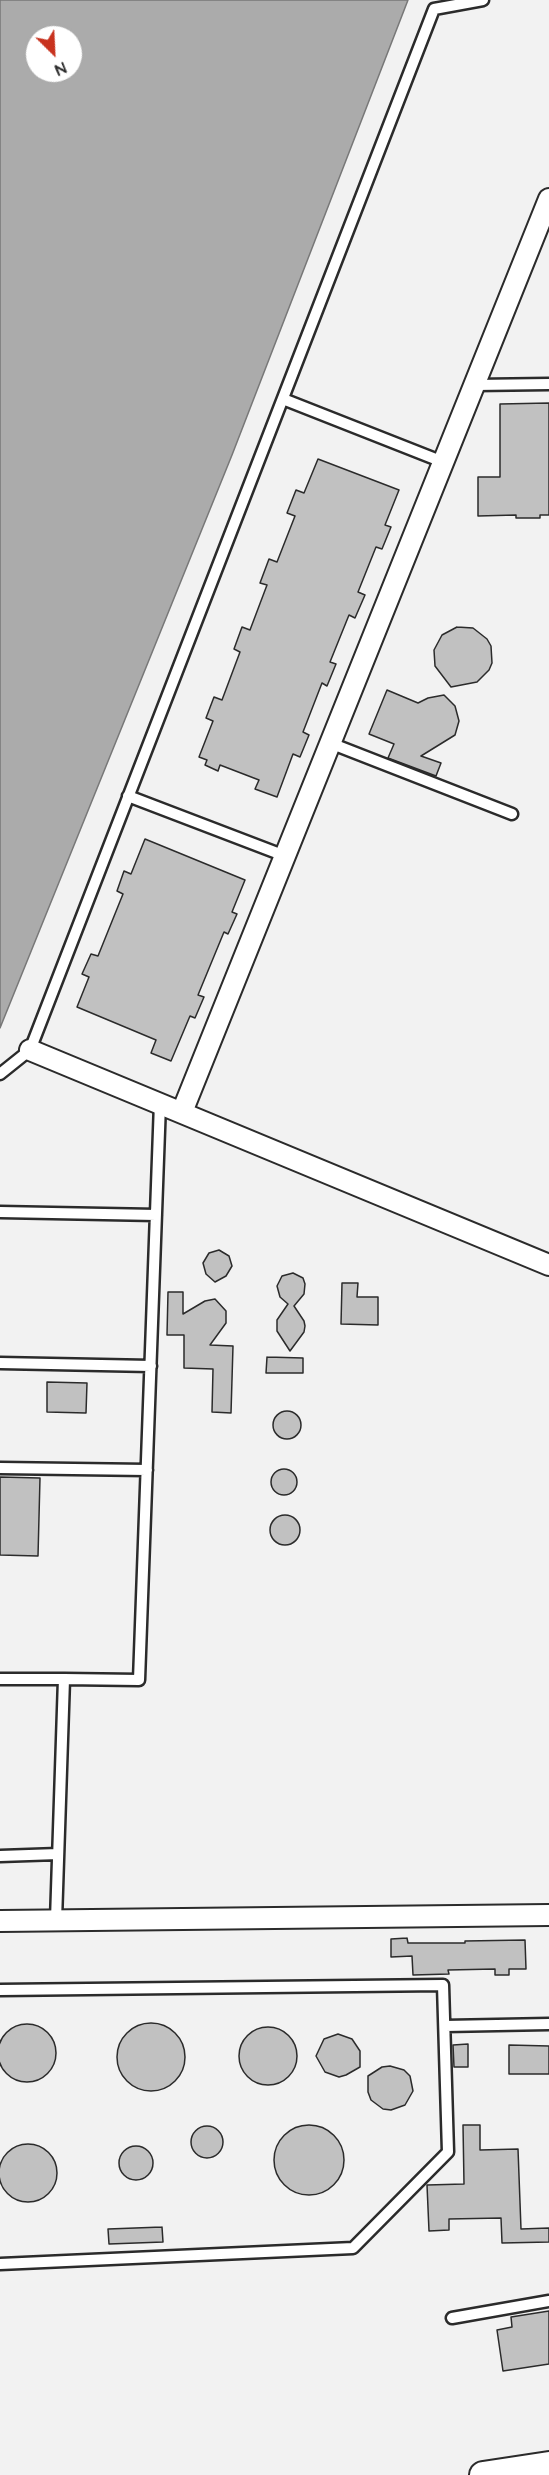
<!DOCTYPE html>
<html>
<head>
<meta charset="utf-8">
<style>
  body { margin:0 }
  #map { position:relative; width:549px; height:2475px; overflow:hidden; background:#f2f2f2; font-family:"Architects Daughter",sans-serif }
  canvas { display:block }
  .north { position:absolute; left:24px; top:24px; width:60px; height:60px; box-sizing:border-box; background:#fff; border:2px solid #aaa; border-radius:50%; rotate:156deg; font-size:16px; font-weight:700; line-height:24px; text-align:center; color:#2b2b2b }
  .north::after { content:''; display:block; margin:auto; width:21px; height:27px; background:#c8321e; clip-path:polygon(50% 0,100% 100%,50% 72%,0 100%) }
</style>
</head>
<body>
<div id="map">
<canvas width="549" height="2475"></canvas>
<div class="north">N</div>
</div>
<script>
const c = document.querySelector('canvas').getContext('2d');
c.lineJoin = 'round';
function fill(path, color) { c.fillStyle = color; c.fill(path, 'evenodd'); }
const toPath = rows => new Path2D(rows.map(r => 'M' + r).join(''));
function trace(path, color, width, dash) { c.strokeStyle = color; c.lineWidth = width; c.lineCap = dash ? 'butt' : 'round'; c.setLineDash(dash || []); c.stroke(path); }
const water = toPath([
  [0,0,408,0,232,455,0,1028,0,0],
  [36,36,72,36,72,72,36,72,36,36]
]);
fill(water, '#ababab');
trace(water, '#787878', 1.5);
const building = toPath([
  [549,403,549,515,540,515,540,518,516,518,516,515,478,516,478,477,500,477,500,404,549,403],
  [318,459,399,490,385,525,391,527,382,549,376,547,358,592,365,595,355,618,349,615,330,662,336,664,327,686,322,683,303,732,309,735,300,757,293,754,277,797,255,789,259,780,220,765,218,771,205,765,207,760,199,757,213,721,206,718,214,697,222,700,240,652,234,649,242,627,250,630,267,585,260,583,269,559,277,562,295,516,287,513,296,490,304,493,318,459],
  [457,627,473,628,487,639,491,646,492,663,489,670,477,682,451,687,435,666,434,650,442,635,457,627],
  [387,690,418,703,428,698,444,695,455,706,459,721,455,735,421,756,441,763,436,776,388,758,394,744,369,734,387,690],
  [145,839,245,880,232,912,237,914,228,934,224,932,198,995,204,997,195,1018,190,1016,171,1061,151,1053,156,1040,77,1007,89,977,82,974,91,954,98,956,123,894,117,891,124,871,131,874,145,839],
  [219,1250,229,1256,232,1266,226,1276,215,1282,206,1274,203,1263,209,1253,219,1250],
  [293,1273,303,1278,305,1284,304,1294,294,1306,304,1321,305,1326,304,1332,290,1351,277,1331,277,1320,288,1304,280,1297,277,1286,282,1276,293,1273],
  [342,1283,358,1283,357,1297,378,1297,378,1325,341,1324,342,1283],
  [168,1292,183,1292,183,1314,205,1301,215,1299,226,1311,226,1323,210,1345,233,1346,231,1413,212,1412,213,1369,184,1368,184,1335,167,1335,168,1292],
  [267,1357,303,1358,303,1373,266,1373,267,1357],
  [47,1382,87,1383,86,1413,47,1412,47,1382],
  '273 1425a14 14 0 1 1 28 0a14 14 0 1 1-28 0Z',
  '271 1482a13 13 0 1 1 26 0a13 13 0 1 1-26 0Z',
  [0,1477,40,1478,38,1556,0,1555,0,1477],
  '270 1530a15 15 0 1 1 30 0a15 15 0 1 1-30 0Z',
  [407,1938,408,1943,465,1943,465,1941,525,1940,526,1969,509,1969,509,1975,495,1975,495,1969,448,1970,449,1974,413,1975,412,1956,391,1957,391,1939,407,1938],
  '117 2057a34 34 0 1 1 68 0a34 34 0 1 1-68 0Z',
  '-2 2053a29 29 0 1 1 58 0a29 29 0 1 1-58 0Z',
  '239 2056a29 29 0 1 1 58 0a29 29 0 1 1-58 0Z',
  [338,2034,352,2039,360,2051,360,2067,346,2075,339,2077,325,2072,316,2056,324,2039,338,2034],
  [468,2044,468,2067,454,2067,453,2045,468,2044],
  [509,2045,549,2046,549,2074,509,2074,509,2045],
  [390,2066,404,2070,410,2076,413,2091,405,2105,391,2110,383,2109,371,2100,368,2092,368,2076,382,2067,390,2066],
  [463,2125,480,2125,480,2150,518,2149,521,2229,549,2228,549,2242,502,2243,501,2218,449,2219,449,2230,429,2231,427,2185,464,2184,463,2125],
  '274 2160a35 35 0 1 1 70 0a35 35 0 1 1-70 0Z',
  '191 2142a16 16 0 1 1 32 0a16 16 0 1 1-32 0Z',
  '-1 2173a29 29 0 1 1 58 0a29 29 0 1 1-58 0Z',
  '119 2163a17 17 0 1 1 34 0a17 17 0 1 1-34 0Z',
  [162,2227,163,2242,109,2244,108,2229,162,2227],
  [549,2311,549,2364,503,2371,497,2330,512,2327,511,2317,549,2311]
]);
fill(building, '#c1c1c1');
trace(building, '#2b2b2b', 1.5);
const service = toPath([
  [475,385,549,384],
  [283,399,443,462],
  [330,743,512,814],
  [128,796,285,856],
  [0,1074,30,1050,434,9,483,0],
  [0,1212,156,1215],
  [0,1363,151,1366],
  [0,1468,147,1470],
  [0,1679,64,1679],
  [0,1856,58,1854],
  [56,1920,64,1679,139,1680,160,1103],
  [0,1990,443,1985,448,2152,353,2248,0,2264],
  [445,2026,549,2024],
  [452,2318,549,2301]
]);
const minor = toPath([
  [30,1050,549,1265],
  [182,1112,549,199],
  [0,1921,549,1915]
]);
const tertiary = toPath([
  [483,2475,549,2465]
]);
trace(service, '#2b2b2b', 15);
trace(minor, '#2b2b2b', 24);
trace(tertiary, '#2b2b2b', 30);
trace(service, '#fff', 10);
trace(minor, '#fff', 20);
trace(tertiary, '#fff', 26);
</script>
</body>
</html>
